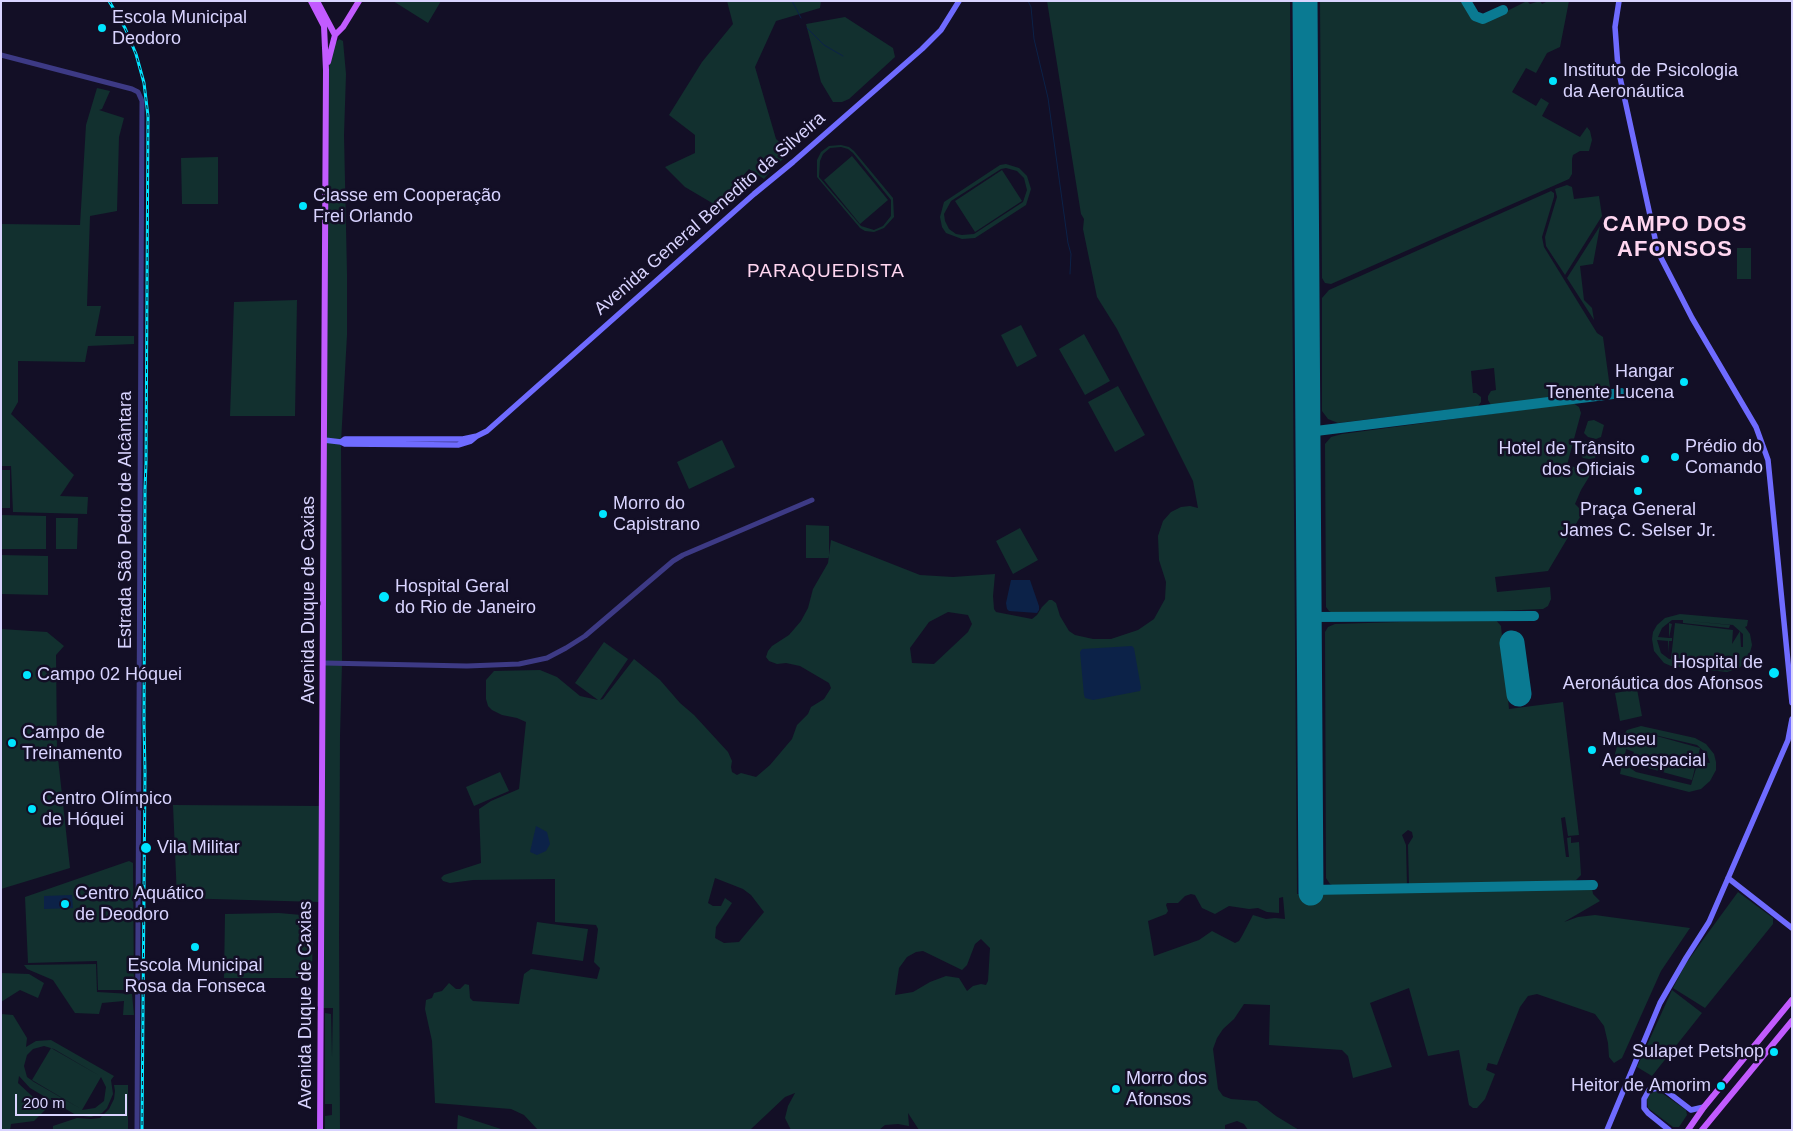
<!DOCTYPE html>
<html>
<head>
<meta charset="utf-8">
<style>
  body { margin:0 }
  #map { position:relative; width:1793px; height:1131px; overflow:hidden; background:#130f26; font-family:Arial,sans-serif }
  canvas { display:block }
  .frame { position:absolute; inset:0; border:2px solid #d9d4ff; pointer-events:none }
  .scale { position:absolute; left:15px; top:1094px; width:112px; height:22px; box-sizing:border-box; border:2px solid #d9d4ff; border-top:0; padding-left:6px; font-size:15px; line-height:18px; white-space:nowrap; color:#d9d4ff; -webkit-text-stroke:4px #130f26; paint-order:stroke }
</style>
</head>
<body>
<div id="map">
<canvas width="1793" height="1131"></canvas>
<div class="frame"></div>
<div class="scale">200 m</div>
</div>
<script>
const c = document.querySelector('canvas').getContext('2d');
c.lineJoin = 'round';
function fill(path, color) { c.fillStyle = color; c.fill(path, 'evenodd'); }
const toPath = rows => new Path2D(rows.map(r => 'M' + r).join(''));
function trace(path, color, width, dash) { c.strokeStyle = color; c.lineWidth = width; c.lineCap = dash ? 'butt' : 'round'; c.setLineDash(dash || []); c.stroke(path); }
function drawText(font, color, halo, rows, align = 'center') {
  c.font = font + ' Arial,sans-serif'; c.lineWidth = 5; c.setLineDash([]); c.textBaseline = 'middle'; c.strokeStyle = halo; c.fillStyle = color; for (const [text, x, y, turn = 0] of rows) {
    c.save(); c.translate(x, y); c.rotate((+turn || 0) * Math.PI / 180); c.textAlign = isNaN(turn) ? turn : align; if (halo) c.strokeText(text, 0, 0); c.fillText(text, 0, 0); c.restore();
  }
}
fill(toPath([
  [393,1,441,1,428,23],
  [727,1,821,1,820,8,776,21,755,67,776,139,791,152,774,167,764,179,749,169,740,179,735,201,724,210,685,187,665,167,695,153,695,135,669,115,702,62,733,24],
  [1047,1,1290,1,1297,894,1592,888,1593,894,1600,901,1564,922,1578,917,1595,915,1690,928,1661,971,1622,1058,1614,1063,1609,1057,1608,1043,1604,1026,1595,1014,1537,994,1528,996,1520,1007,1497,1065,1488,1063,1486,1070,1495,1074,1485,1099,1477,1108,1473,1108,1469,1105,1468,1100,1459,1050,1428,1056,1409,988,1370,1003,1392,1067,1353,1078,1348,1056,1342,1050,1269,1045,1270,1005,1244,1004,1234,1019,1223,1029,1217,1038,1213,1049,1218,1089,1223,1096,1231,1099,1257,1101,1276,1116,1299,1130,1248,1130,1244,1124,1237,1121,1225,1125,1225,1130,919,1130,908,1113,909,1126,898,1124,885,1125,879,1130,791,1130,785,1118,788,1106,795,1093,785,1097,750,1130,538,1130,524,1115,511,1109,435,1103,432,1041,425,1009,426,1000,432,998,434,993,442,991,449,983,456,989,460,989,465,984,469,985,470,998,473,1001,519,1004,524,974,531,969,597,979,600,968,594,962,598,929,596,925,555,922,555,879,473,880,450,883,443,881,441,878,444,875,481,863,479,809,491,801,519,789,526,722,517,718,502,715,492,710,488,706,486,699,486,680,494,671,540,670,557,677,580,696,598,700,575,683,604,642,628,659,600,700,603,699,634,659,660,680,680,703,694,715,728,752,732,761,731,767,732,772,737,775,741,773,756,777,770,765,792,739,797,725,808,714,811,707,824,699,831,688,829,683,800,666,786,663,777,664,769,661,766,657,768,651,772,646,789,635,801,621,808,608,813,589,828,563,831,540,920,575,953,577,995,574,993,596,994,609,996,612,1032,619,1037,615,1042,607,1049,600,1052,600,1056,603,1060,616,1069,631,1075,635,1093,639,1111,639,1138,630,1154,619,1165,599,1166,582,1159,560,1158,536,1163,521,1171,512,1181,507,1190,506,1198,508,1193,481,1117,329,1097,297,1083,229,1084,219,1081,214],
  [948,612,968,615,972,624,968,632,934,664,912,663,910,648,929,622],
  [715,878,743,889,751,895,764,912,739,942,724,943,715,938,716,927,732,903,725,898,721,906,713,906,708,903],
  [1191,894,1195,895,1202,908,1215,914,1229,906,1249,909,1258,908,1267,912,1279,913,1279,898,1283,897,1285,919,1275,918,1266,919,1253,915,1242,936,1239,941,1235,943,1212,931,1199,940,1154,956,1148,921,1166,914,1168,911,1166,905,1167,903,1178,903,1185,896],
  [981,939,990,948,988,981,986,985,981,984,973,986,967,991,959,978,946,976,930,982,913,992,895,995,899,968,907,957,916,952,923,951,962,970,967,965,975,944],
  [1320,1,1463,1,1473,18,1481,21,1489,20,1527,1,1530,4,1540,1,1542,4,1548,1,1569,1,1560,47,1547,53,1536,73,1526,68,1512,92,1536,106,1541,98,1549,103,1542,116,1580,137,1587,127,1590,131,1592,140,1589,151,1580,151,1573,155,1572,159,1572,174,1569,179,1331,284,1325,283,1322,278],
  [845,17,893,48,895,57,849,99,842,102,833,102,821,82,806,24],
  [339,39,343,41,346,74,344,135,347,274,347,335,341,442,342,664,340,736,339,935,340,1130,325,1130,325,1116,332,1115,332,1104,325,1104,325,1013,331,1014,332,1057,333,1008,320,1008,319,902,177,898,173,805,321,806,326,70,329,69,331,49],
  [97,88,110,91,102,109,99,110,124,118,119,137,117,211,90,216,87,306,101,306,95,336,134,336,134,344,88,346,85,362,18,361,18,402,11,414,74,475,60,496,88,497,87,514,13,512,11,466,1,466,1,224,80,225,86,125],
  [841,145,849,147,854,151,893,198,894,217,884,228,874,232,865,231,860,228,817,177,817,160,821,152,829,146],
  [841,147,848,149,853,153,891,200,891,216,883,226,874,230,861,226,819,177,820,161,823,154,830,148],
  [852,156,888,200,860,224,824,180],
  [218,157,218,204,182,204,181,158],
  [1006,164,1019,168,1027,176,1031,189,1026,205,975,238,962,239,946,233,942,227,940,217,944,202,1000,165],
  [1006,168,1017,171,1024,178,1027,190,1023,202,974,234,962,235,956,234,949,229,945,221,944,214,951,201,1001,169],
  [1002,170,1022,201,975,232,955,201],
  [1567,185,1572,187,1574,199,1599,196,1602,216,1565,275,1546,246,1545,237,1557,197,1555,189],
  [1551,191,1554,193,1554,197,1542,237,1544,247,1597,333,1603,337,1610,388,1587,393,1491,405,1488,400,1488,396,1491,391,1496,390,1494,368,1471,371,1473,393,1476,393,1481,397,1481,402,1478,406,1338,423,1328,419,1322,411,1322,298,1329,290],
  [1600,226,1593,264,1580,266,1584,300,1592,308,1594,320,1567,278],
  [1737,248,1751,248,1751,279,1737,279],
  [297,300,295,416,230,416,234,302],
  [1021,325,1037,356,1017,367,1001,335],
  [1084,334,1110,381,1085,395,1059,349],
  [1118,386,1145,435,1115,452,1088,402],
  [1573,403,1579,407,1581,413,1567,465,1592,472,1581,490,1575,504,1583,512,1548,571,1495,577,1497,592,1550,587,1551,599,1548,606,1543,609,1499,611,1335,614,1329,611,1326,607,1325,444,1331,437,1342,434],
  [1594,420,1604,425,1601,437,1596,439,1588,437,1584,433,1588,421],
  [722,440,735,467,689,489,677,462],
  [1588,441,1598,446,1595,458,1589,459,1583,458,1579,453,1582,442],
  [1,470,10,470,10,508,1,508],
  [1,515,46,516,46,549,1,549],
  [56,518,78,518,77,549,56,549],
  [806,525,829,526,829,558,806,558],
  [1020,528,1038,560,1013,574,996,541],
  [1,555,48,556,48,595,1,594],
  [1680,614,1748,620,1747,626,1745,627,1750,634,1752,645,1748,660,1739,668,1727,672,1671,666,1664,663,1654,651,1652,639,1653,632,1657,625,1665,618],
  [1672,620,1683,620,1683,623,1729,628,1730,625,1688,621,1733,625,1743,634,1743,647,1741,647,1740,631,1732,644,1733,630,1675,623,1671,659,1726,665,1669,659,1661,653,1657,640,1668,641,1668,653,1669,641,1672,641,1672,638,1669,638,1672,624,1669,623,1669,638,1658,637,1662,628],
  [1495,619,1501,626,1509,709,1563,702,1579,835,1568,836,1565,817,1561,818,1566,857,1569,857,1567,838,1571,837,1571,843,1579,842,1581,875,1576,880,1571,881,1409,886,1408,845,1413,837,1412,832,1408,830,1402,835,1406,845,1407,886,1336,887,1330,884,1326,878,1325,632,1328,627,1335,624],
  [1,629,47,632,64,646,56,655,57,749,70,868,1,889],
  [1637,689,1642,716,1620,721,1615,693],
  [1641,726,1695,738,1706,744,1714,754,1716,762,1716,770,1710,781,1701,789,1689,792,1620,774,1621,769,1617,762,1615,754,1618,742,1627,730],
  [1642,732,1697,745,1707,754,1710,763,1698,762,1691,785,1636,772,1627,766,1624,760,1626,749,1634,752,1628,766,1631,767,1633,764,1692,780,1700,748],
  [500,772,509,791,474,806,466,787],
  [129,861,133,863,134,990,98,990,97,961,28,963,25,897],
  [1738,892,1773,918,1773,924,1705,1008,1673,988,1685,965,1705,937],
  [279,913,313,916,312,978,224,978,225,914],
  [537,922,588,929,583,961,532,954],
  [96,964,97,992,132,994,134,1015,123,1015,124,1001,102,1003,99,1014,75,1013,53,980,27,969,24,965],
  [1,973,29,974,44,983,38,998,20,990,1,1002],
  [1672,990,1702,1013,1652,1076,1637,1067],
  [1,1014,13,1015,27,1038,26,1047,36,1041,51,1040,114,1076,111,1080,113,1094,107,1108,102,1113,91,1117,76,1115,30,1088,19,1076,18,1083,46,1109,34,1121,11,1124,10,1130,1,1130],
  [44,1046,54,1049,100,1076,51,1048,32,1080,81,1109,34,1082,27,1077,24,1066,27,1055,33,1049],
  [101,1077,106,1087,104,1101,95,1108,82,1110],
  [114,1085,128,1085,128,1130,53,1130,53,1126,77,1118,91,1119,100,1118,109,1109,114,1099,115,1091],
  [1659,1091,1686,1110,1687,1115,1679,1127,1673,1127,1648,1108,1647,1099,1649,1095,1652,1092],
  [458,1115,504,1130,457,1130]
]), '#12302f');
fill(toPath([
  [1011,580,1030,580,1039,606,1039,610,1037,613,1009,611,1007,609,1006,603],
  [1132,646,1134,648,1141,688,1140,691,1093,700,1085,698,1084,695,1080,652,1082,649],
  [536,826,547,832,550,844,546,851,537,855,530,852],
  [72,895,73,908,44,909,44,896]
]), '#0c2248');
trace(toPath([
  [792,1,801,18],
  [1028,1,1031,7,1034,39,1048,98,1068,243,1071,254,1070,274],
  [807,28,824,45,843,56]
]), '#0c2248', 1);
trace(toPath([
  [1466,1,1475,16,1483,19,1503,10],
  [1308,432,1621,393],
  [1309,617,1534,616],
  [1311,890,1593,885]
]), '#0a7a92', 10);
trace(toPath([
  [1305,1,1311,893],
  [1512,643,1519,694]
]), '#0a7a92', 25);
trace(toPath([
  [1,55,132,89,138,92,142,101,137,1130],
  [324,663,467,666,519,664,547,658,566,648,585,636,673,561,683,555,812,500]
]), '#3d3a85', 5);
trace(toPath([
  [1619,1,1615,27,1618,68,1658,252,1692,318,1756,427,1768,460,1792,703],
  [324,440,341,442,345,444,458,445,471,441,477,436],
  [341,442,345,439,463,439,477,436,487,431,754,194,793,162,922,49,941,30,959,1],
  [1728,878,1792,928],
  [1607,1130,1660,1003,1686,958,1709,922,1788,740,1792,719],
  [1669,1130,1648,1113,1644,1108,1644,1099,1649,1090,1658,1088,1665,1090,1691,1110,1704,1107]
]), '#6f6bff', 5.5);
trace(toPath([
  [311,1,324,26,326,70,320,1130],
  [317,1,335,35,328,62],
  [335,35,343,27,359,1],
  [1688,1130,1704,1107,1792,1000],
  [1702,1130,1792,1021]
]), '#c25bff', 6);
const rail = toPath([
  [109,1,125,28,136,54,144,83,148,116,146,463,145,489,144,723,145,772,142,1130]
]);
trace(rail, '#00e5ff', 3);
trace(rail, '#130f26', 1, [4]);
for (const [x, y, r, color] of [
  [102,28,5,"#00e5ff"],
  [1553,81,5,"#00e5ff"],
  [303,206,5,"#00e5ff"],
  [1684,382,5,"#00e5ff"],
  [1675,457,5,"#00e5ff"],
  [1645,459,5,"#00e5ff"],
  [1638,491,5,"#00e5ff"],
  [603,514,5,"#00e5ff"],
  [384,597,6,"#00e5ff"],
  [1774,673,6,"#00e5ff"],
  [27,675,5,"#00e5ff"],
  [12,743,5,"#00e5ff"],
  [1592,750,5,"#00e5ff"],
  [32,809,5,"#00e5ff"],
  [146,848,6,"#00e5ff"],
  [65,904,5,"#00e5ff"],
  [195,947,5,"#00e5ff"],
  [1774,1052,5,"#00e5ff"],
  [1721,1086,5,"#00e5ff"],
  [1116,1089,5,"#00e5ff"]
]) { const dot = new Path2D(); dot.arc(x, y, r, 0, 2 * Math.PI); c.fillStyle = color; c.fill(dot); trace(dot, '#130f26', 2); }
drawText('18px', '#d9d4ff', '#130f26', [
  ["Escola Municipal",112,18],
  ["Deodoro",112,39],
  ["Instituto de Psicologia",1563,71],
  ["da Aeronáutica",1563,92],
  ["Classe em Cooperação",313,196],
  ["Frei Orlando",313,217],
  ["Hangar",1674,372,"right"],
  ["Tenente Lucena",1674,393,"right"],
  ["Prédio do",1685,447],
  ["Comando",1685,468],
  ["Hotel de Trânsito",1635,449,"right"],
  ["dos Oficiais",1635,470,"right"],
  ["Morro do",613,504],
  ["Capistrano",613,525],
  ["Praça General",1638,510,"center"],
  ["James C. Selser Jr.",1638,531,"center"],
  ["Hospital Geral",395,587],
  ["do Rio de Janeiro",395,608],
  ["Hospital de",1763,663,"right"],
  ["Aeronáutica dos Afonsos",1763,684,"right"],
  ["Campo 02 Hóquei",37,675],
  ["Campo de",22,733],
  ["Treinamento",22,754],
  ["Museu",1602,740],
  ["Aeroespacial",1602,761],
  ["Centro Olímpico",42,799],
  ["de Hóquei",42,820],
  ["Vila Militar",157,848],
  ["Centro Aquático",75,894],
  ["de Deodoro",75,915],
  ["Escola Municipal",195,966,"center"],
  ["Rosa da Fonseca",195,987,"center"],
  ["Sulapet Petshop",1764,1052,"right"],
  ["Morro dos",1126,1079],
  ["Afonsos",1126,1100],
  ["Heitor de Amorim",1711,1086,"right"]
], 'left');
drawText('18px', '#d9d4ff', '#130f26', [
  ["Avenida General Benedito da Silveira",710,214,-41],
  ["Estrada São Pedro de Alcântara",126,520,-90],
  ["Avenida Duque de Caxias",309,600,-90],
  ["Avenida Duque de Caxias",306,1005,-90]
]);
c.letterSpacing = '1px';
drawText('19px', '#ffd6f0', '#130f26', [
  ["PARAQUEDISTA",826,272]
]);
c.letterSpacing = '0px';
c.letterSpacing = '1px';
drawText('bold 22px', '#ffd6f0', '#130f26', [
  ["CAMPO DOS",1675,225],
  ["AFONSOS",1675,250]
]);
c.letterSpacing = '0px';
</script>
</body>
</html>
